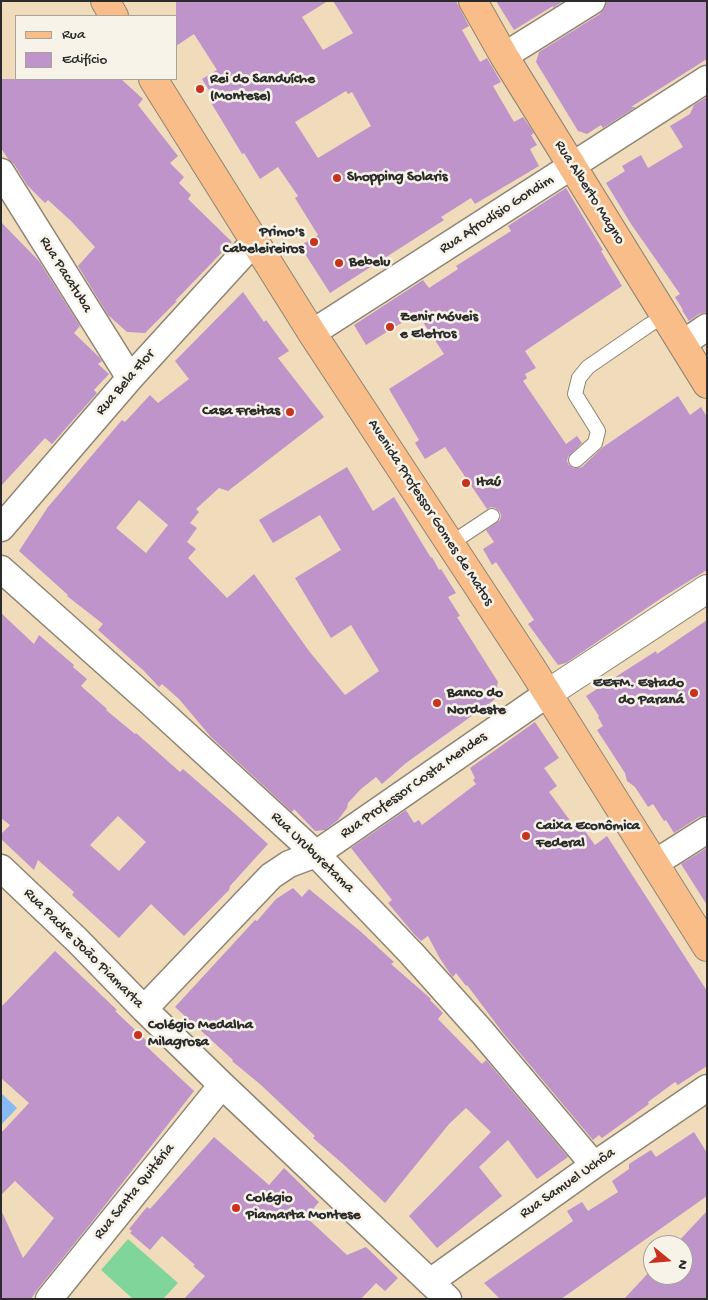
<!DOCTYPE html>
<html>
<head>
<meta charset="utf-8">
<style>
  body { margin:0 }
  #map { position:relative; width:708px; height:1300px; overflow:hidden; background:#f0dcbb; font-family:"Gochi Hand",sans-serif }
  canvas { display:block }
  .frame { position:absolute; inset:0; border:2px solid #2b2b2b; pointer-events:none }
  .legend { position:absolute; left:15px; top:15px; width:162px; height:65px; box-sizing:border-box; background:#f7f3e8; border:1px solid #a5a39c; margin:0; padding:6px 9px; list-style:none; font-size:15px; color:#2b2b2b }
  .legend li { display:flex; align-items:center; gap:10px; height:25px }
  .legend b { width:25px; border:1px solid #a5a39c }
  .north { position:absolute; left:643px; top:1235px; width:50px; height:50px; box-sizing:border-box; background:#f7f3e8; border:1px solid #a5a39c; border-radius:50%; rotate:107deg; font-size:14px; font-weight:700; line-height:20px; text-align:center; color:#2b2b2b }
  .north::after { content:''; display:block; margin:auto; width:18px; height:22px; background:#c8321e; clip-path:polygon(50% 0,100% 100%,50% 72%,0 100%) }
</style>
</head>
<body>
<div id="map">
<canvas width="708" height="1300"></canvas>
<div class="frame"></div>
<ul class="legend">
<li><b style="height:6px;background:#f8bd89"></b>Rua</li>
<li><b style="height:14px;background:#bf94ca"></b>Edifício</li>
</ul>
<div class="north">N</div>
</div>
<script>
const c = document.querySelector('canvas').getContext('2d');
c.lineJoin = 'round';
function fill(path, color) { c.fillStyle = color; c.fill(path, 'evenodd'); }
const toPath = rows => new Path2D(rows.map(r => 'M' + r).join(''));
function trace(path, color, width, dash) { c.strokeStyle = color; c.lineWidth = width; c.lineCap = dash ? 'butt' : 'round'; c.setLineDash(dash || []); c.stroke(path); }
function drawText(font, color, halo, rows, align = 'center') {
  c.font = font + ' "Gochi Hand",sans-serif'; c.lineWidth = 5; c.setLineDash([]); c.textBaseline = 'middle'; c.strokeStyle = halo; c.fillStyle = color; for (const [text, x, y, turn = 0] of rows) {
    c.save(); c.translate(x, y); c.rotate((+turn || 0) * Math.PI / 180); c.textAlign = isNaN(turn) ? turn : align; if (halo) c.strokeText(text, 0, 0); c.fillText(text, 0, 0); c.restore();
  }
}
fill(toPath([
  [128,1239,178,1283,163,1299,133,1299,101,1270]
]), '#80d69a');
fill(toPath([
  [1,1093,17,1108,1,1125]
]), '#87b9f4');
fill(toPath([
  [176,1,328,1,302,17,323,50,353,33,333,1,456,1,469,26,462,30,480,62,487,58,501,82,493,86,514,122,523,117,534,133,531,135,537,145,530,149,539,166,475,204,471,198,441,217,444,220,330,293,300,246,318,235,295,198,298,196,278,167,260,179,244,153,242,154,210,101,214,98,202,79,217,70,194,34,176,46],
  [346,91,348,94,352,92,371,126,318,158,295,122],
  [496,1,563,1,553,8,553,6,514,30],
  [607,1,707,1,707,59,631,107,636,107,603,128,601,125,587,134,578,131,536,62,539,52,600,14,605,8],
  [1,79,121,79,143,99,138,105,178,156,170,163,184,177,179,183,191,195,188,199,232,242,175,301,177,301,145,333,127,332,108,315,78,266,95,247,71,221,48,200,45,203,27,185,14,164,8,159,1,148],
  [707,97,707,312,699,314,689,321,682,310,683,310,675,297,680,294,631,224,606,183,625,171,622,166,641,155,648,168,683,147,670,126,690,114,694,105],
  [566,188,603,250,601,251,622,286,525,351,536,368,525,374,527,378,523,381,566,444,577,436,582,443,568,457,567,461,569,465,574,468,578,468,582,467,603,447,678,396,690,415,701,407,707,417,707,570,663,597,566,663,558,665,528,624,534,620,496,562,492,565,483,549,494,542,486,530,500,520,501,516,500,512,495,508,491,507,487,509,445,447,425,459,415,443,419,440,389,389,444,354,421,319,418,321,414,315,366,345,354,325,423,280,429,288,458,269,456,266,511,231,508,226],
  [1,222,39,261,80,326,74,333,98,356,102,361,98,364,109,374,94,390,97,393,52,444,45,438,1,486],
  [243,292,264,322,266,320,289,351,278,358,324,417,228,491,219,488,196,509,199,512,190,523,197,528,187,542,196,549,188,558,227,598,254,574,309,651,345,695,379,671,351,625,331,638,295,578,341,550,320,515,273,543,259,520,347,467,373,511,394,497,431,558,432,557,439,570,441,569,456,593,448,597,460,616,457,617,498,682,494,700,406,763,382,784,376,777,361,789,348,803,347,808,338,820,325,830,315,831,294,809,292,812,211,737,179,699,162,684,159,687,144,671,98,630,103,624,67,596,68,595,19,551,48,507,122,420,125,422,150,395,158,403,189,379,175,361],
  [139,500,168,525,146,553,116,528],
  [1,613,34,644,39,635,74,665,73,667,87,679,81,686,107,709,106,710,135,734,136,733,180,772,183,769,235,814,268,844,230,886,229,890,184,936,151,904,119,938,72,895,74,892,38,860,34,870,1,839,1,834,10,825,1,818],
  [118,816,146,842,119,871,90,845],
  [707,620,707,815,699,817,674,833,666,820,664,821,653,804,648,807,635,787,627,781,625,773,597,730,603,726,598,717,599,716,586,696,656,651,657,654],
  [535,722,559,758,544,768,557,786,549,792,577,830,582,827,595,845,607,836,707,991,707,1066,678,1085,675,1082,648,1102,649,1104,602,1138,599,1135,593,1140,503,1033,467,985,466,986,456,973,453,977,451,975,439,957,428,936,421,941,414,934,388,903,392,900,351,848,406,810,414,823,419,820,422,825,476,784,473,780,475,778,470,768],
  [707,848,707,905,681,864],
  [293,888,302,897,309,889,360,931,394,962,391,964,431,999,430,1000,443,1013,438,1019,482,1064,486,1060,568,1157,537,1179,508,1140,479,1167,502,1196,437,1248,409,1216,491,1132,466,1108,449,1124,385,1203,343,1164,313,1138,315,1136,261,1085,232,1061,233,1060,175,1007,255,920,257,921,276,899],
  [55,951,117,1010,115,1011,148,1042,145,1045,194,1091,95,1218,37,1290,31,1299,1,1299,1,1210,23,1258,54,1218,15,1181,1,1195,1,1133,29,1103,1,1078,1,1007],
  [694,1132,707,1153,707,1196,561,1299,500,1299,484,1283,573,1221,567,1211,582,1202,588,1211,618,1192,612,1181,629,1169,629,1164,651,1150,656,1157],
  [214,1137,269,1185,284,1168,319,1202,306,1217,347,1255,366,1247,398,1278,385,1291,376,1283,361,1299,184,1299,205,1276,193,1266,195,1265,162,1236,150,1250,130,1233,132,1231,129,1229,147,1207,150,1209],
  [707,1211,707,1299,624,1299,653,1268,653,1275,683,1275,683,1245,675,1245]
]), '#bf94ca');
const service = toPath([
  [576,460,595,443,598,431,575,394,579,378,588,367,649,325,665,316],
  [450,544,492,516]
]);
const minor = toPath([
  [504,56,592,1],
  [1,172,130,378],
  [312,333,707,79],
  [682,344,707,327],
  [1,528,130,378,254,242],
  [1,569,149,701,316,854,412,954,482,1032,594,1165],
  [655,863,707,830],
  [1,868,77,940,144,1009,222,1085,448,1299],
  [144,1009,271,876,289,864,316,854,547,694],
  [430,1282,594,1165,707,1088],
  [49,1299,222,1085]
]);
const tertiary = toPath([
  [547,694,707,589]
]);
const primary = toPath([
  [105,1,114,16],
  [473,1,504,56,707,384],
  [153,79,312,333,531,667,707,947]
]);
trace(service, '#8e8473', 16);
trace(minor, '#8e8473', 29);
trace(tertiary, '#8e8473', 30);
trace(primary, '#8e8473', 30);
trace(service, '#fff', 14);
trace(minor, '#fff', 26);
trace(tertiary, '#fff', 28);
trace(primary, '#f8bd89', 28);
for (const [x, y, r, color] of [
  [200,89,5,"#c8321e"],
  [337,178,5,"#c8321e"],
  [314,242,5,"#c8321e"],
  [339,263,5,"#c8321e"],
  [390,327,5,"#c8321e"],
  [290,412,5,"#c8321e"],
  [466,483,5,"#c8321e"],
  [694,693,5,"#c8321e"],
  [437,703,5,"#c8321e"],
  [526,836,5,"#c8321e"],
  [138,1035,5,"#c8321e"],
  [236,1208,5,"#c8321e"]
]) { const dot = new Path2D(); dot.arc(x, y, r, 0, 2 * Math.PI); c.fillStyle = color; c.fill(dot); trace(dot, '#f7f3e8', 2); }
drawText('bold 15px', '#2b2b2b', '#f7f3e8', [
  ["Rei do Sanduíche",210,80],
  ["(Montese)",210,97],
  ["Shopping Solaris",347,178],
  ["Primo's",304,233,"right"],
  ["Cabeleireiros",304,250,"right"],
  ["Bebelu",349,263],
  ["Zenir Móveis",400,318],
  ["e Eletros",400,335],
  ["Casa Freitas",280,412,"right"],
  ["Itaú",476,483],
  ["EEFM. Estado",684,684,"right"],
  ["do Paraná",684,701,"right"],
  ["Banco do",447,694],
  ["Nordeste",447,711],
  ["Caixa Econômica",536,827],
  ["Federal",536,844],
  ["Colégio Medalha",148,1026],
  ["Milagrosa",148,1043],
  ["Colégio",246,1199],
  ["Piamarta Montese",246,1216]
], 'left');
drawText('15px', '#2b2b2b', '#f7f3e8', [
  ["Rua Alberto Magno",589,193,58],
  ["Rua Afrodísio Gondim",497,215,-33],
  ["Rua Pacatuba",65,275,58],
  ["Rua Bela Flor",126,383,-49],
  ["Avenida Professor Gomes de Matos",430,513,57],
  ["Rua Professor Costa Mendes",414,786,-35],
  ["Rua Uruburetama",312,853,44],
  ["Rua Padre João Piamarta",83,949,45],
  ["Rua Samuel Uchôa",568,1184,-35],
  ["Rua Santa Quitéria",135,1192,-51]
]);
</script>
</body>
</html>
